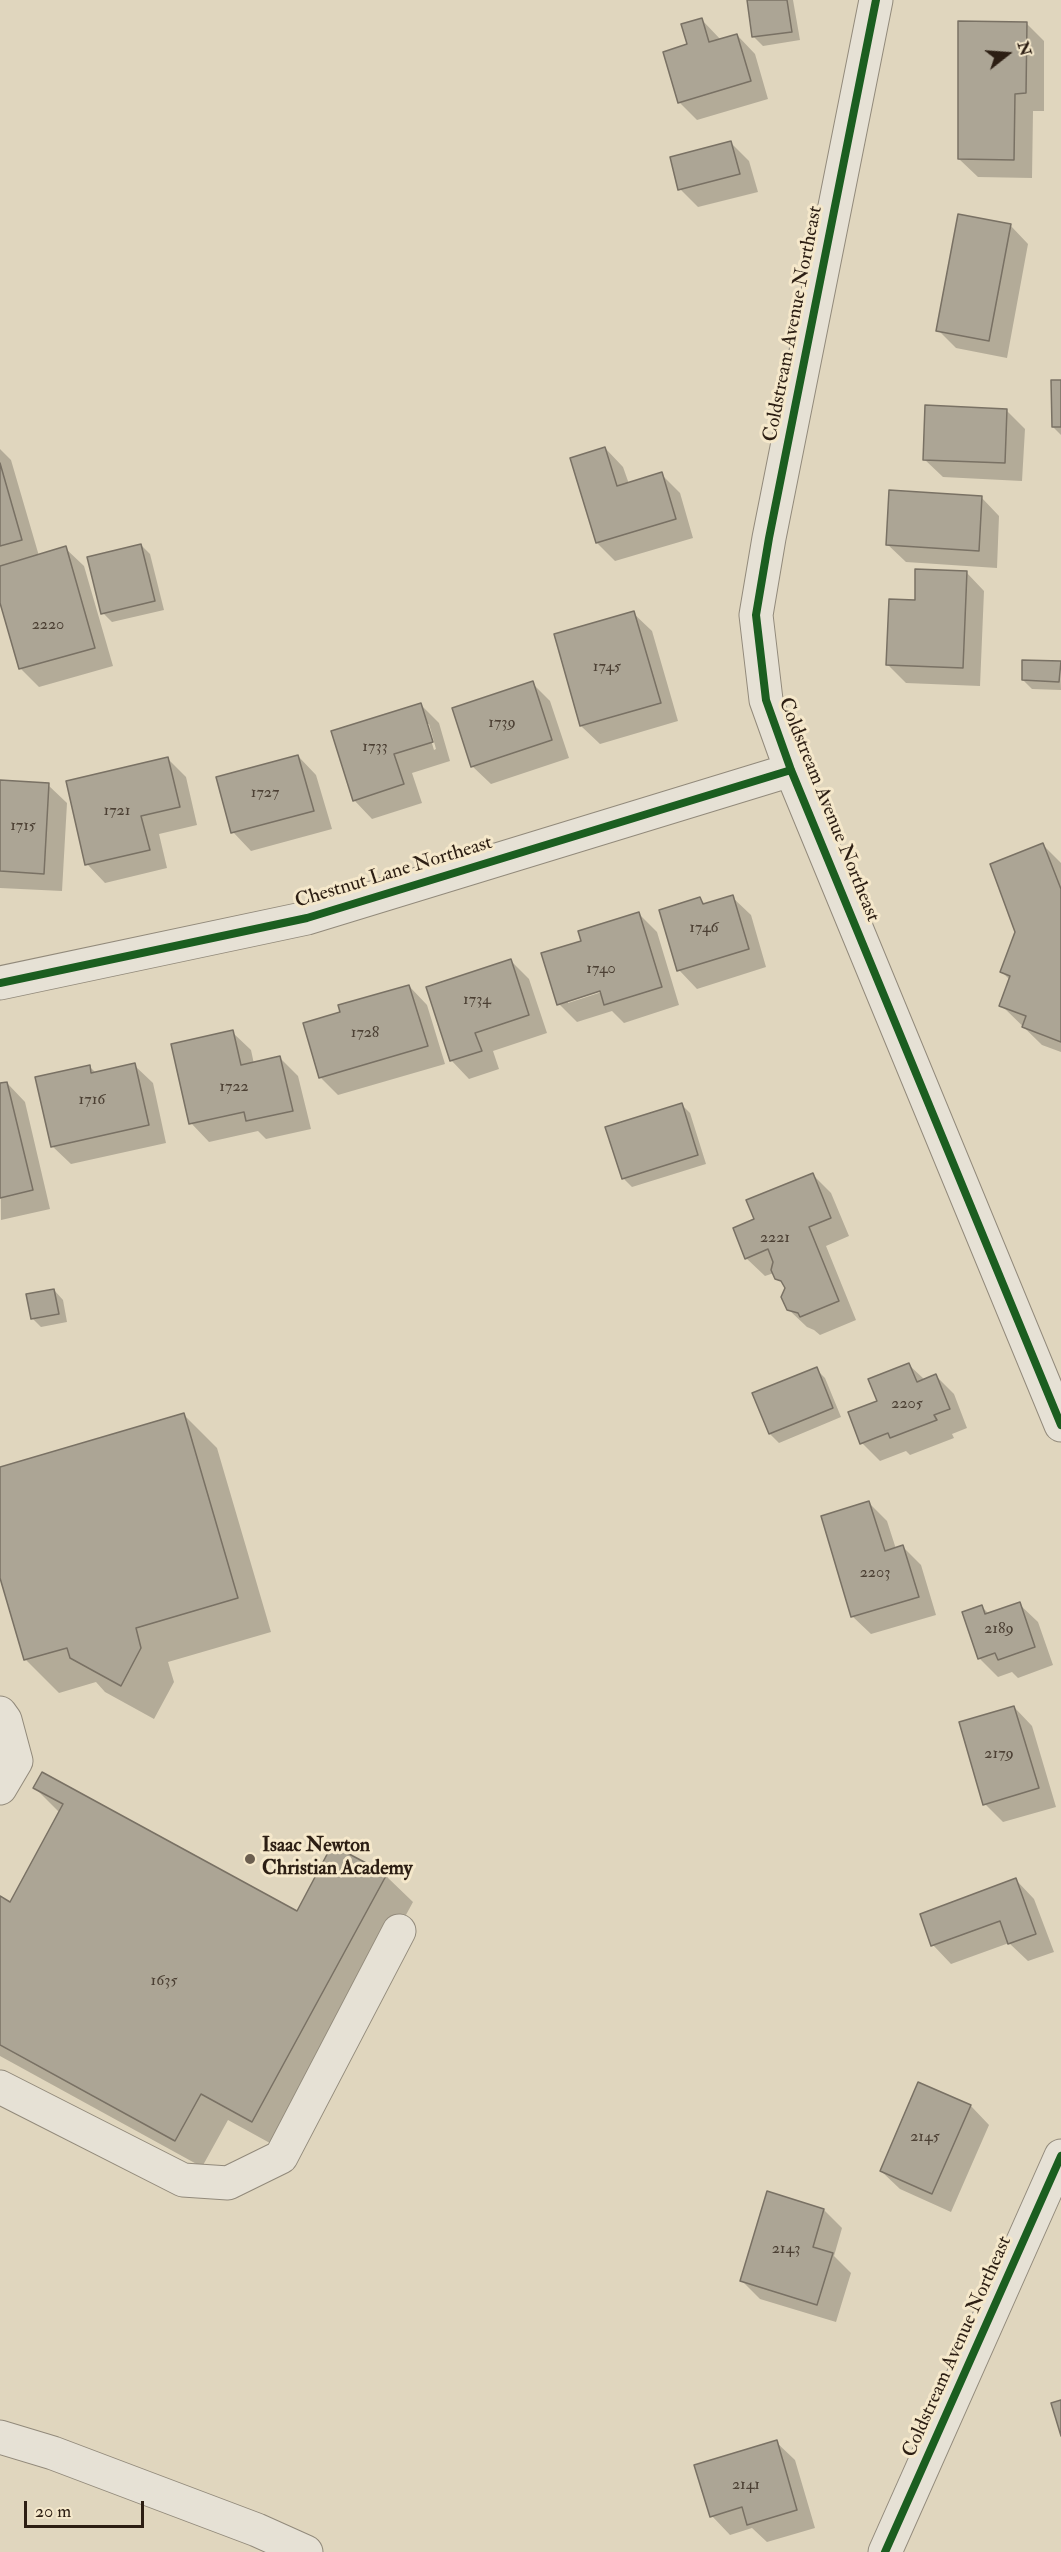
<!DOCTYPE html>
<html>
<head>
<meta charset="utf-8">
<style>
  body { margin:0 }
  #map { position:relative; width:1061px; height:2552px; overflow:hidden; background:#e0d6be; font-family:"IM FELL Double Pica",serif }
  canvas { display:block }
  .north { position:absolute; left:977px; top:24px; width:60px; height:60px; -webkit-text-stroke:4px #f5e8cb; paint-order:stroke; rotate:73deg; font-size:16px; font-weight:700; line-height:24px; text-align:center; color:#2c1e13 }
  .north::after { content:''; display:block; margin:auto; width:21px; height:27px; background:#2c1e13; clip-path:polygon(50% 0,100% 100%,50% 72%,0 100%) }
  .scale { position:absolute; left:24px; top:2501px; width:120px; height:27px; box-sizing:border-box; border:3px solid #2c1e13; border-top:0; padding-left:8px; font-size:18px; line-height:21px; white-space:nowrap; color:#2c1e13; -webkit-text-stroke:4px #f5e8cb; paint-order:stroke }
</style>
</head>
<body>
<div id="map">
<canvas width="1061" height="2552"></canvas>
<div class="north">N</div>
<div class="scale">20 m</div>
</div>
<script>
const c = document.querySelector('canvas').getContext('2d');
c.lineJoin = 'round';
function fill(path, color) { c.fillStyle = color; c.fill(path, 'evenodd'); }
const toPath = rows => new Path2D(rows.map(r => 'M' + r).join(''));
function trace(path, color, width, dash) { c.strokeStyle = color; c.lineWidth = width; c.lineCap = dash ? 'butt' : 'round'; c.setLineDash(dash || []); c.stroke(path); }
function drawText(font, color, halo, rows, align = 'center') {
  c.font = font + ' "IM FELL Double Pica",serif'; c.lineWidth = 6; c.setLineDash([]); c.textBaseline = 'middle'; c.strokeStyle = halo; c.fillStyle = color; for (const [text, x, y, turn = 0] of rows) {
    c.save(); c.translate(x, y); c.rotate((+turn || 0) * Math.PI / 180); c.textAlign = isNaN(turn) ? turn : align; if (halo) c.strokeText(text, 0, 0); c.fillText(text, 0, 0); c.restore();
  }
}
fill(toPath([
  [748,0,793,0,800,40,763,46,754,37],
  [702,20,721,40,737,35,755,54,768,99,697,120,679,102,689,45],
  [1026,23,1044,41,1044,111,1033,111,1032,178,978,177,959,159],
  [731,143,749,161,758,192,698,207,680,189],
  [1010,225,1028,244,1007,358,956,348,938,330],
  [1061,381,1061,435,1053,427],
  [1006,410,1025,429,1022,481,943,477,924,459],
  [605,448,623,467,629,484,661,474,680,493,693,538,615,561,597,543],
  [0,449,11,460,39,556,65,548,84,566,113,666,39,687,21,669,0,598],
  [981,497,999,516,997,568,906,562,887,544],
  [141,545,150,554,164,610,112,622,103,613],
  [966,572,984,591,980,686,906,683,887,664,916,602],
  [633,613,652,631,678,721,600,744,581,726,556,635],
  [1060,663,1061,690,1032,689,1023,680],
  [532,683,550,701,569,758,491,784,472,766],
  [420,704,439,723,450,761,412,773,422,803,372,819,354,800],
  [426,724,429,724,436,749,434,750],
  [298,756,316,775,332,829,251,851,233,832],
  [168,759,186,777,197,825,159,834,167,868,105,883,87,864],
  [0,781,48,785,67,803,62,891,0,888],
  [1043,845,1061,863,1061,1052,1042,1045,1001,1005,1010,980,1002,972,1017,932],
  [732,897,751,915,766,967,697,989,679,970,700,899,706,905],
  [639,914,657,932,679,1005,624,1023,612,1011,577,1022,559,1004,583,942],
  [607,988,608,990,568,1003,568,1000],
  [511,961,529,979,547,1033,493,1051,499,1069,469,1079,451,1060],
  [409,986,427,1005,445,1064,338,1095,320,1077],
  [232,1032,251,1050,254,1064,280,1058,298,1076,311,1129,266,1139,258,1131,209,1142,191,1123],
  [134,1065,153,1083,166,1143,71,1164,52,1146,89,1066,96,1073],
  [7,1083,25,1102,50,1209,1,1220,0,1085],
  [681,1104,690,1113,706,1164,632,1187,623,1178],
  [812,1174,831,1193,849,1236,826,1246,856,1320,820,1335,814,1330,807,1327,788,1309,786,1288,774,1273,765,1276,746,1258,756,1220],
  [54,1290,63,1300,67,1322,41,1327,32,1318],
  [909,1365,925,1380,936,1376,954,1394,967,1428,952,1434,954,1438,910,1455,906,1451,880,1461,862,1443,879,1402],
  [816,1369,825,1378,841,1417,779,1443,770,1434],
  [184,1415,217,1448,271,1632,168,1662,174,1682,154,1719,105,1692,96,1682,59,1693,26,1660,0,1573,0,1468],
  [869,1503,887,1521,896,1549,903,1547,921,1565,936,1615,871,1634,852,1616],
  [1019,1604,1038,1622,1053,1665,1018,1678,1012,1672,998,1677,979,1658,982,1607,989,1614],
  [1014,1707,1032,1726,1056,1807,1003,1822,985,1804],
  [35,1788,297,1913,386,1876,413,1902,279,2148,228,2120,202,2167,0,2056,0,1898,11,1904,60,1813],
  [1016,1880,1034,1899,1054,1952,1028,1961,1009,1943,951,1964,933,1945,922,1915],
  [919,2084,971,2106,989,2125,951,2212,900,2189,881,2171],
  [824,2210,842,2228,834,2256,851,2273,836,2322,760,2299,742,2281],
  [776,2442,795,2460,815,2528,767,2542,752,2528,730,2535,712,2516]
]), '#0003');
const building = toPath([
  [747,0,787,0,792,32,752,37,747,0],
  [702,18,709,42,737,34,751,81,678,103,663,52,687,44,681,24,702,18],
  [958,21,1027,22,1026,93,1015,94,1014,160,958,159,958,21],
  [731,141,740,174,678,190,670,157,731,141],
  [958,214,1011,224,989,341,936,331,958,214],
  [1051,380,1061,380,1061,427,1052,427,1051,380],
  [925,405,1007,409,1005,463,923,460,925,405],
  [605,447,617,486,662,472,676,519,596,543,570,458,605,447],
  [0,463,22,540,0,546,0,463],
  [889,490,982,496,979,551,886,545,889,490],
  [141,544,155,601,101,614,87,557,141,544],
  [66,546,95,648,19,669,0,603,0,566,66,546],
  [915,569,967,571,963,668,886,665,889,599,915,600,915,569],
  [634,611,661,703,580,726,554,634,634,611],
  [1022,660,1061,661,1059,682,1022,680,1022,660],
  [533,681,552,740,471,767,452,708,533,681],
  [421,703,433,742,394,754,404,784,353,801,331,731,421,703],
  [298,755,314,811,231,833,216,777,298,755],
  [168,757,180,807,141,816,150,850,85,865,66,781,168,757],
  [0,780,49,783,44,874,0,871,0,780],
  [1043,843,1061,889,1061,1042,1022,1027,1026,1016,999,1006,1010,976,1000,972,1015,932,990,864,1043,843],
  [733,895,749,949,677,971,659,910,700,897,703,904,733,895],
  [639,912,662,987,604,1005,600,991,557,1005,541,953,581,941,578,931,639,912],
  [511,959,529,1015,475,1033,482,1051,450,1061,426,987,511,959],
  [409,985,428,1046,319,1078,303,1023,340,1012,338,1005,409,985],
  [233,1030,241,1065,280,1056,293,1111,246,1121,244,1112,189,1124,171,1044,233,1030],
  [135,1063,149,1125,51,1147,35,1077,90,1065,91,1073,135,1063],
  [7,1082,33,1190,0,1198,0,1083,7,1082],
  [682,1103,698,1155,622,1179,605,1127,682,1103],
  [813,1173,831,1218,809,1227,839,1301,800,1317,798,1313,787,1310,781,1297,785,1288,781,1281,775,1279,771,1270,773,1262,768,1249,745,1259,733,1228,754,1219,746,1200,813,1173],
  [54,1289,59,1314,31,1319,26,1294,54,1289],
  [909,1363,917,1382,936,1374,950,1409,934,1415,937,1420,890,1438,888,1433,860,1444,848,1412,877,1401,868,1379,909,1363],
  [817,1367,833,1408,769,1434,752,1393,817,1367],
  [184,1413,238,1598,136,1628,141,1648,121,1686,70,1658,67,1648,24,1660,0,1578,0,1467,184,1413],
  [869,1501,885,1551,903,1545,919,1597,851,1617,821,1516,869,1501],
  [1020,1602,1035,1647,998,1660,995,1653,978,1659,962,1612,982,1605,985,1614,1020,1602],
  [1014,1706,1039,1788,983,1805,959,1722,1014,1706],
  [42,1772,297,1911,332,1845,387,1874,252,2122,201,2094,175,2141,0,2045,0,1896,10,1902,63,1804,33,1788,42,1772],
  [1016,1878,1036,1934,1008,1944,1000,1921,931,1946,920,1914,1016,1878],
  [918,2082,971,2105,932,2194,880,2171,918,2082],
  [767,2191,824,2209,813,2247,833,2253,817,2305,740,2281,767,2191],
  [1061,2400,1061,2436,1051,2403,1061,2400],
  [777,2440,797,2510,747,2525,742,2507,710,2517,694,2465,777,2440]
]);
fill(building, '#aca595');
trace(building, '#797164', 1.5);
const minor = toPath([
  [876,0,769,538,756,615,766,700,791,770,1061,1425],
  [0,983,307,918,791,770],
  [0,1713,5,1720,16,1761,0,1788],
  [0,2087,183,2180,228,2183,281,2157,399,1931],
  [0,2437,53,2453,143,2487,257,2530,306,2552],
  [885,2552,1061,2156]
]);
trace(minor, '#928a7b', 35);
trace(minor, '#e6e1d5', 33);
trace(toPath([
  [876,0,769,538,756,615,766,700,791,770,1061,1425],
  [0,983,307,918,791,770],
  [885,2552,1061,2156]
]), '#1b5e20', 8);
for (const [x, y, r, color] of [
  [250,1859,6,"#6b5e4f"]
]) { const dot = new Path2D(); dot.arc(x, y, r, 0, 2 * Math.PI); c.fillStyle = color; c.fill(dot); trace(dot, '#f5e8cb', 2); }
drawText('16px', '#4c4034', null, [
  ["2220",48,626],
  ["1745",607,668],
  ["1739",502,724],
  ["1733",375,748],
  ["1727",265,794],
  ["1721",117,812],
  ["1715",23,827],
  ["1746",704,929],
  ["1740",601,970],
  ["1734",477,1001],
  ["1728",365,1034],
  ["1722",234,1088],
  ["1716",92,1101],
  ["2221",775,1239],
  ["2205",907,1405],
  ["2203",875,1574],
  ["2189",999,1630],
  ["2179",999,1755],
  ["1635",164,1982],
  ["2145",925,2138],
  ["2143",786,2250],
  ["2141",746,2486]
]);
drawText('20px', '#2c1e13', '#f5e8cb', [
  ["Coldstream Avenue Northeast",794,324,-79],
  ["Coldstream Avenue Northeast",828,810,68],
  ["Chestnut Lane Northeast",394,873,-17],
  ["Coldstream Avenue Northeast",958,2347,-66]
]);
drawText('bold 20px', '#2c1e13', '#f5e8cb', [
  ["Isaac Newton",262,1847],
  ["Christian Academy",262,1870]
], 'left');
</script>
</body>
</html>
